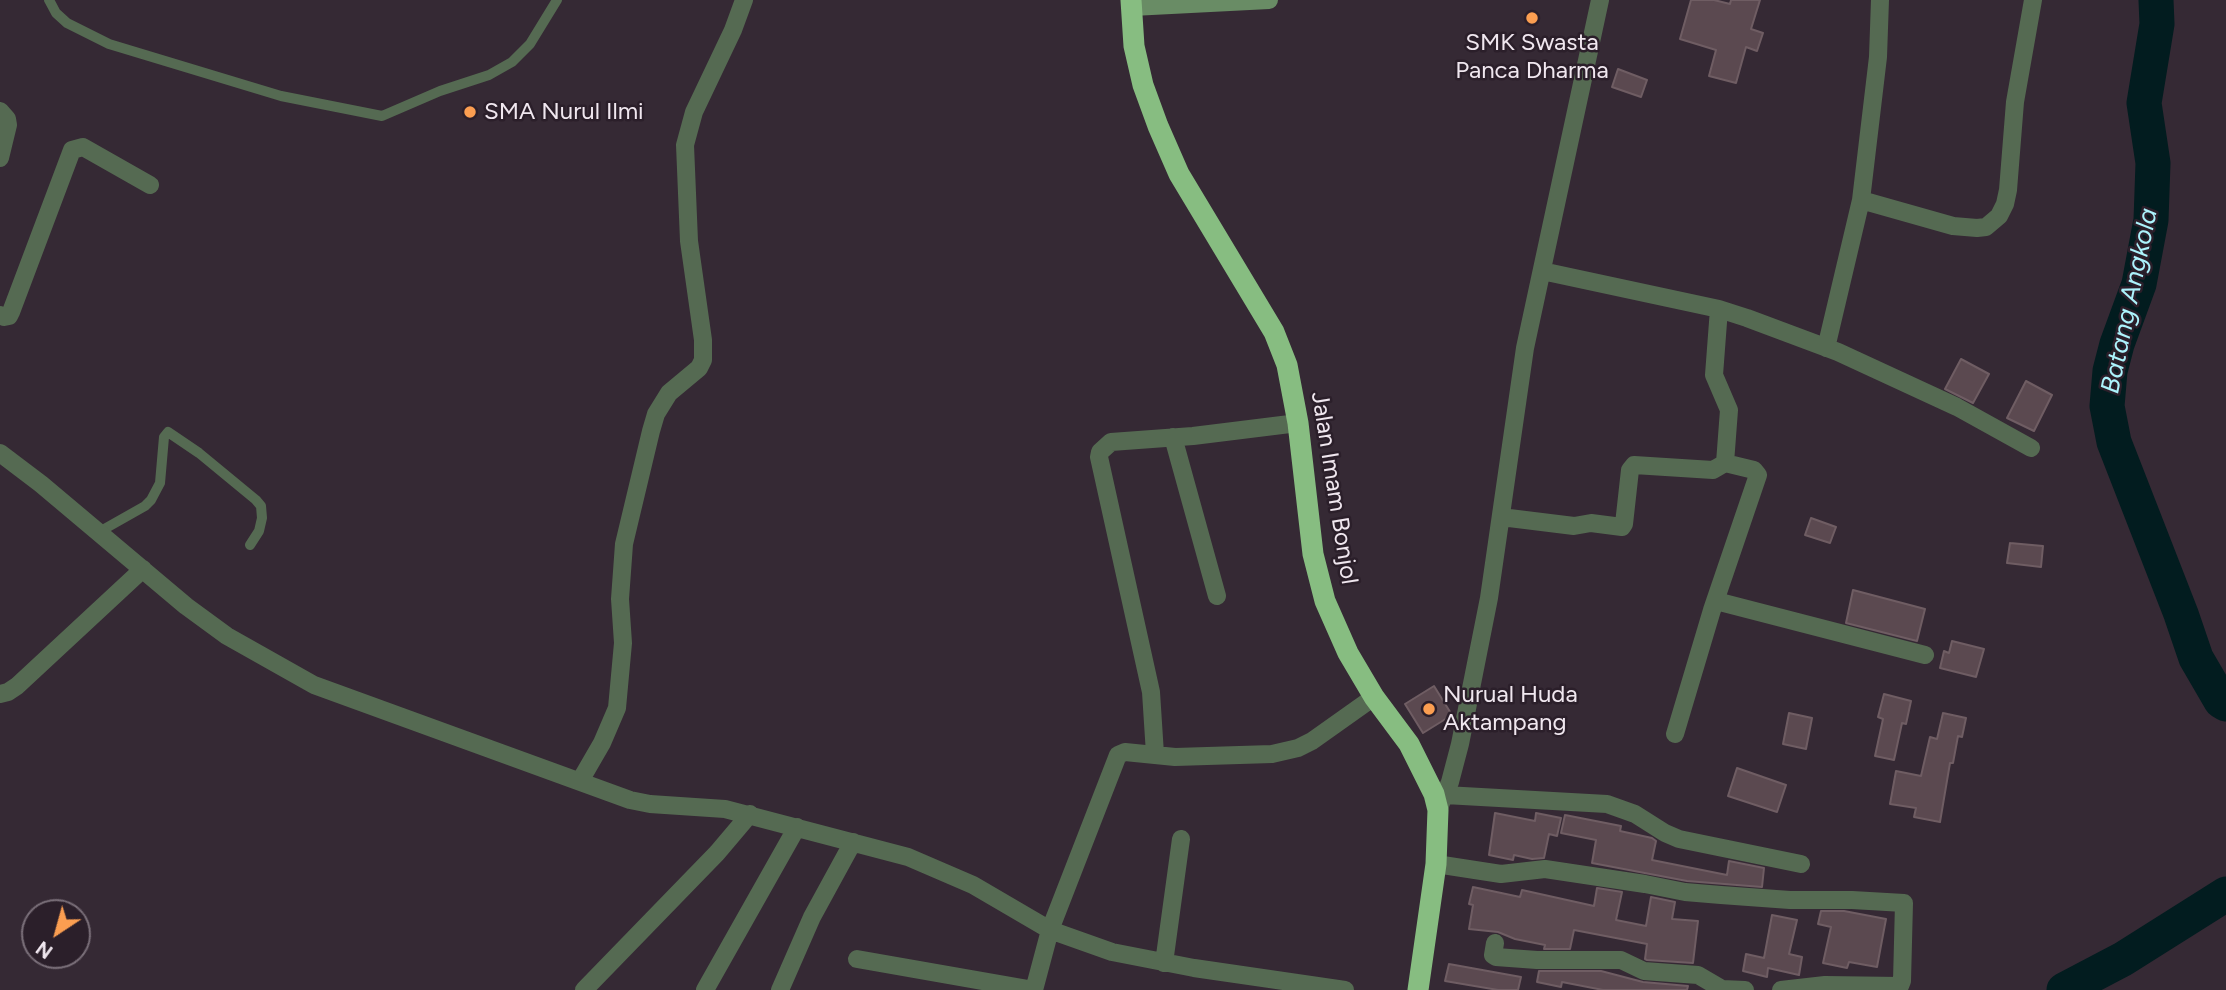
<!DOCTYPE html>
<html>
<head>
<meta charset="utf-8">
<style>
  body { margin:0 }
  #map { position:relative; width:2226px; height:990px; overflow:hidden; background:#352934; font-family:Figtree,sans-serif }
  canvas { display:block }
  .north { position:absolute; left:21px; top:899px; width:70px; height:70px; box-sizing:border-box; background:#2b1f2a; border:2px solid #7a6f79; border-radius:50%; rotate:216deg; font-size:19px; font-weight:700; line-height:28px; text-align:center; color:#f0e7ef }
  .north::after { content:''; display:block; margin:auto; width:24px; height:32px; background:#fb9e51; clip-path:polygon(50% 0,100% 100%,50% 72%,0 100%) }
</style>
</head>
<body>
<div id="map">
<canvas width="2226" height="990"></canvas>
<div class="north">N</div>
</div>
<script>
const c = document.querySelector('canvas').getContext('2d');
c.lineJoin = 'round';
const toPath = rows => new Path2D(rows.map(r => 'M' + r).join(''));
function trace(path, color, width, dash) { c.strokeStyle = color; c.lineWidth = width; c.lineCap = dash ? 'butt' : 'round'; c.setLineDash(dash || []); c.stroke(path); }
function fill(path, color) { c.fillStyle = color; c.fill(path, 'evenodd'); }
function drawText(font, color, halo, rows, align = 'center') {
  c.font = font + ' Figtree,sans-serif'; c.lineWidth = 5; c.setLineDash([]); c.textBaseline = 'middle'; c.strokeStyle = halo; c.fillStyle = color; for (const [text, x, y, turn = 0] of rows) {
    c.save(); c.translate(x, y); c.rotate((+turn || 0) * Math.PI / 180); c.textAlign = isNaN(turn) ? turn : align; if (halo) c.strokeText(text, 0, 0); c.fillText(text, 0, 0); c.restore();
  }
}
trace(toPath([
  [2156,0,2157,24,2144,103,2153,163,2151,220,2139,284,2117,344,2110,371,2107,406,2114,442,2181,614,2196,658,2221,701,2226,704],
  [2064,990,2123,959,2226,894]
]), '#021c1f', 35);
const building = toPath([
  [1691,0,1714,0,1730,4,1731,0,1760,0,1751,29,1763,33,1757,51,1746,47,1736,83,1709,76,1716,50,1680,39,1691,0],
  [1618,69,1647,80,1641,97,1612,87,1618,69],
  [1961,359,1989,374,1973,403,1945,389,1961,359],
  [2026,381,2052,395,2034,431,2007,418,2026,381],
  [1811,518,1836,527,1830,543,1805,535,1811,518],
  [2010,543,2043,546,2041,567,2007,563,2010,543],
  [1853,590,1925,609,1917,641,1846,623,1853,590],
  [1952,641,1984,649,1976,677,1940,668,1944,651,1949,653,1952,641],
  [1434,686,1452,715,1423,733,1405,704,1434,686],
  [1884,694,1911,701,1906,724,1902,723,1894,760,1875,756,1883,719,1878,717,1884,694],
  [1789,713,1812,718,1806,749,1783,744,1789,713],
  [1943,713,1966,718,1962,737,1958,736,1953,763,1950,763,1940,822,1914,817,1916,808,1890,804,1896,771,1921,776,1930,737,1937,739,1943,713],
  [1737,768,1786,785,1777,812,1728,796,1737,768],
  [1495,813,1535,821,1536,813,1561,818,1557,836,1549,834,1544,858,1532,859,1514,855,1513,860,1489,855,1495,813],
  [1565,815,1621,826,1620,831,1652,838,1656,841,1652,860,1727,875,1729,861,1764,868,1762,887,1687,881,1592,863,1596,840,1561,833,1565,815],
  [1473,887,1520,897,1522,890,1594,906,1597,888,1622,892,1616,920,1646,926,1651,897,1675,902,1672,919,1698,921,1693,963,1647,960,1645,959,1647,944,1574,930,1570,949,1544,949,1545,945,1515,939,1498,932,1469,929,1473,905,1469,904,1473,887],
  [1821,911,1844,911,1886,919,1877,967,1849,962,1847,968,1823,963,1831,927,1818,924,1821,911],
  [1772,915,1797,920,1789,954,1802,957,1799,975,1768,968,1767,977,1743,971,1746,954,1764,958,1772,915],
  [1449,964,1521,977,1518,990,1498,990,1445,981,1449,964],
  [1539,971,1601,971,1643,982,1688,986,1687,990,1603,990,1562,982,1561,987,1537,982,1539,971]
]);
fill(building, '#5b4950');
trace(building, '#6f5d63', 2);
trace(toPath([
  [49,0,56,13,67,23,109,44,281,96,382,116,440,91,489,75,512,62,530,44,557,0],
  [99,532,145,506,151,500,160,483,164,437,168,432,199,453,256,500,261,506,262,518,259,531,250,545]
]), '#556a52', 10);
trace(toPath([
  [0,111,7,119,8,125,0,158],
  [1861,200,1953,226,1977,228,1986,227,1999,216,2005,204,2008,190,2015,102,2033,0],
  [1542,271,1719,309,1747,318,1838,352,1957,407,2031,448],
  [0,315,4,317,9,316,11,312,72,150,83,147,150,185],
  [1826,348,1861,200,1878,57,1880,0],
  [1173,437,1217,596],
  [0,453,41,484,186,606,227,636,314,685,630,800,650,804,725,809,908,857,973,885,1050,930,1112,952,1194,968,1345,990],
  [1501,517,1574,526,1591,523,1622,527,1624,524,1630,470,1634,465,1713,470,1725,463],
  [1716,601,1925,655],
  [0,694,8,692,17,686,143,569],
  [1675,734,1712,610,1758,475,1754,470,1725,463,1729,410,1714,375,1719,309],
  [1155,754,1151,692,1099,457,1100,452,1111,442,1193,436,1298,423],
  [580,781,602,743,617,708,623,643,620,599,624,544,651,431,656,414,669,393,699,368,703,360,703,340,689,241,685,145,694,112,733,30,744,0],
  [1445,795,1607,804,1635,814,1665,833,1679,839,1801,864],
  [1438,810,1450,782,1460,744,1489,598,1525,348,1600,0],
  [1436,864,1501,874,1545,869,1645,884,1685,892,1721,895,1790,900,1852,900,1904,903,1902,981,1900,986,1825,985,1781,990],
  [1495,943,1493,955,1496,957,1537,960,1621,960,1644,971,1698,975,1722,989,1745,990],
  [857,959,1034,990,1050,930,1118,755,1125,752,1175,757,1272,754,1298,748,1312,741,1374,697],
  [1164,963,1181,839],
  [584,990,717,853,750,814],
  [705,990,797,827],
  [780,990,812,917,853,842]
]), '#556a52', 18);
trace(toPath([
  [1132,7,1269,0]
]), '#698c65', 18);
trace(toPath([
  [1131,0,1134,46,1143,85,1158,126,1179,174,1274,332,1287,365,1298,423,1313,554,1325,601,1348,653,1374,697,1409,744,1434,794,1438,810,1436,864,1418,990]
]), '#87bd81', 21);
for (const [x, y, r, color] of [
  [1532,18,7,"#fb9e51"],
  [470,112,7,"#fb9e51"],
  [1429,709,7,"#fb9e51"]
]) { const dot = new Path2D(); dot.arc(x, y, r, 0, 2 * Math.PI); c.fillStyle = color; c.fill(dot); trace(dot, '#2b1f2a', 2.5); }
drawText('24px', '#f0e7ef', '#2b1f2a', [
  ["SMK Swasta",1532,43,"center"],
  ["Panca Dharma",1532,71,"center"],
  ["SMA Nurul Ilmi",484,112],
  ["Nurual Huda",1443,695],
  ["Aktampang",1443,723]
], 'left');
drawText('24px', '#f0e7ef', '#2b1f2a', [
  ["Jalan Imam Bonjol",1334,488,81]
]);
drawText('italic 26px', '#acf3fc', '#2b1f2a', [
  ["Batang Angkola",2130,301,-78]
]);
</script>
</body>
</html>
